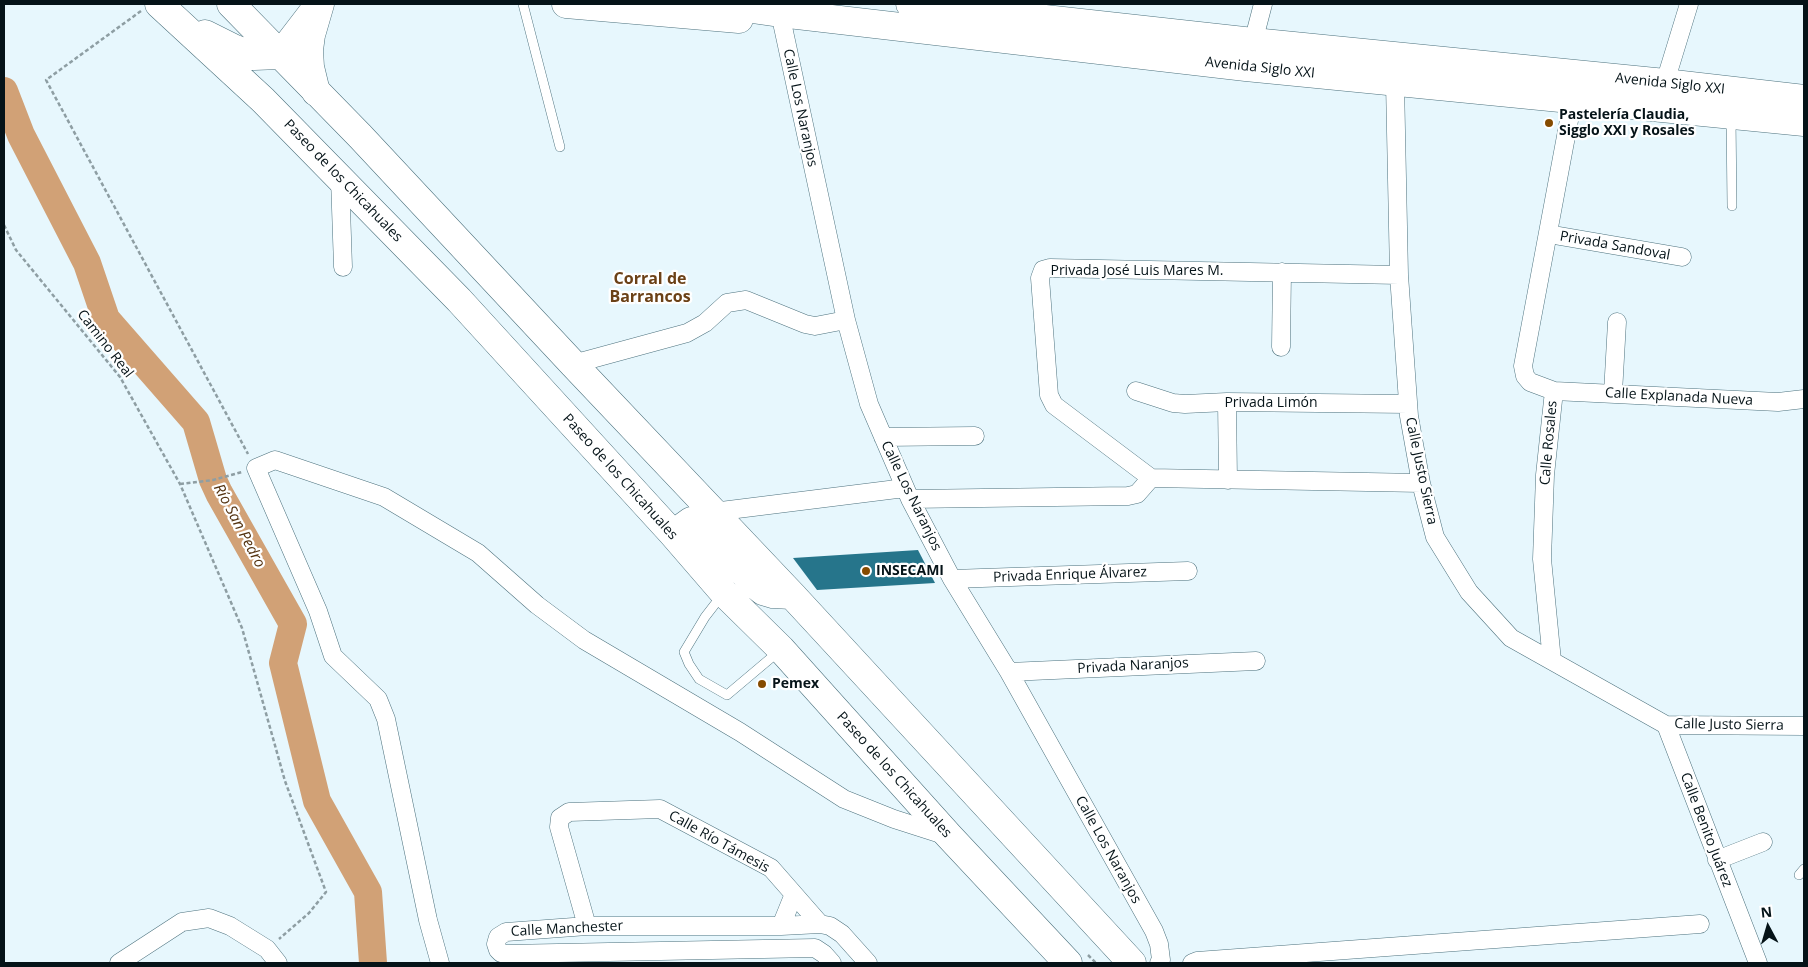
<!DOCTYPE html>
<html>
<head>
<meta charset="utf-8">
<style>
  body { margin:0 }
  #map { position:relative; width:1808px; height:967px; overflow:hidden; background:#e7f7fd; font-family:"Open Sans",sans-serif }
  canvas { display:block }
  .frame { position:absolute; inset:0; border:5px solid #051318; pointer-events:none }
  .north { position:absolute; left:1743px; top:902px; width:50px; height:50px; -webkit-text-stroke:4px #fff; paint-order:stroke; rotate:354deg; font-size:14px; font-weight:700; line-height:20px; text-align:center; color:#051318 }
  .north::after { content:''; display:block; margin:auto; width:18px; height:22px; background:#051318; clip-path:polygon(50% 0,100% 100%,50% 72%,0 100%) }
</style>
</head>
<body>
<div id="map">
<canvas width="1808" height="967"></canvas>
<div class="frame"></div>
<div class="north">N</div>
</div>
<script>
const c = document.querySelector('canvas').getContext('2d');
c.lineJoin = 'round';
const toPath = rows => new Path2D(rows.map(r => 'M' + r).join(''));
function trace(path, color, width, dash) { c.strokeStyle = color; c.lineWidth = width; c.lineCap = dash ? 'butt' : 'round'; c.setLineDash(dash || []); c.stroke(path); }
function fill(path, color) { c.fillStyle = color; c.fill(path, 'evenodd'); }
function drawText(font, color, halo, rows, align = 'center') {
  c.font = font + ' "Open Sans",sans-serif'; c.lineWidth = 4.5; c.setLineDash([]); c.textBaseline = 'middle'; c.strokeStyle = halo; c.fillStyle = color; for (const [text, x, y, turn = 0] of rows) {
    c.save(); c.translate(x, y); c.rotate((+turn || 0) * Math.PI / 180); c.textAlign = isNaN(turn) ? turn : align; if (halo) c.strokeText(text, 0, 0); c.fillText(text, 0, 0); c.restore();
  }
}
trace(toPath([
  [4,91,21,135,87,263,106,319,196,422,213,480,219,493,293,624,283,663,317,801,368,892,373,963]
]), '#d1a176', 28);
fill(toPath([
  [918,550,935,583,817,590,793,558]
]), '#26758b');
const service = toPath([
  [523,4,560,147],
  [1731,117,1732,206],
  [722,595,705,617,684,652,689,664,699,679,727,695,778,652],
  [1799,875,1804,869]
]);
const minor = toPath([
  [780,13,846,320,869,404,910,499,952,579,1009,672,1154,931,1159,944,1161,960,1159,963],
  [1251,50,1263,4],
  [1395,83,1399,275,1409,416,1421,483,1435,537,1469,592,1511,638,1666,725,1804,726],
  [1662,92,1689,4],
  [1573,99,1523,366,1525,376,1530,382,1554,391,1778,402,1804,399],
  [340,178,343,267],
  [1548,234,1682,257],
  [1281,347,1282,272],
  [573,364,687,333,705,323,727,303,746,300,805,324,815,326,846,320],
  [1136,391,1173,403,1185,404,1227,402,1408,404],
  [1613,393,1617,322],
  [1227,402,1228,480],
  [883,437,975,436],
  [1151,478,1054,405,1049,395,1040,278,1043,270,1050,268,1399,275],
  [1151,478,1421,483],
  [910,499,1128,496,1137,494,1151,478],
  [713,512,905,488],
  [952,579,1188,571],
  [1552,661,1542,559,1545,475,1554,391],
  [1009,672,1256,661],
  [1666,725,1758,963],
  [1717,860,1763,842],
  [587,926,559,827,560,818,569,812,660,809,771,868,820,924],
  [781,926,794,894],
  [119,963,182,922,209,918,230,926,267,949,278,963],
  [440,963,428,920,386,719,378,699,333,656,318,611,256,468,275,460,384,497,478,553,537,605,584,640,740,732,844,799,894,819,947,836],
  [832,963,824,954,815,948,506,954,501,953,498,950,496,944,498,937,506,932,587,926,781,926,820,924,830,926,842,934,868,963],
  [1192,963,1197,961,1700,924]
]);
const primary = toPath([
  [159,4,263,100,459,300,673,534,724,593,781,649,949,836,1068,963],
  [231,4,360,136,573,364,792,595,1132,963],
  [205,34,235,49,254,56,280,55],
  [673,534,691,521,695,520,754,584,763,591,773,594,792,595]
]);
const trunk = toPath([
  [566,4,739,19],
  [717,4,780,13,1246,67,1804,122],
  [910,4,1253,42,1665,83,1804,99],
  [280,55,313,12],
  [316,92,310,67,309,50,311,35,320,4]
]);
trace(service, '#4d727e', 10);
trace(minor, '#4d727e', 19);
trace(primary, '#4d727e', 29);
trace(trunk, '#4d727e', 29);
trace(toPath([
  [141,11,46,80,248,454],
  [4,225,16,250,120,377,180,484,242,628,285,781,326,892,309,913,279,939],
  [180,484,213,480,242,472],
  [1088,955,1096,963]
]), '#8e9ea3', 2.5, [4, 2.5]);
trace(service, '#fff', 9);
trace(minor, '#fff', 18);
trace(primary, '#fff', 28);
trace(trunk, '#fff', 28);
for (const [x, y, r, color] of [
  [1549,123,5,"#854b00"],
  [866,571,5,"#854b00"],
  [762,684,5,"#854b00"]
]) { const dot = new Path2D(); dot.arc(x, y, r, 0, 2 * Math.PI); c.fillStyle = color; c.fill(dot); trace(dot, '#fff', 2); }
drawText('14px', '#051318', '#fff', [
  ["Avenida Siglo XXI",1260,68,6],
  ["Avenida Siglo XXI",1670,84,6],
  ["Calle Los Naranjos",800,108,78],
  ["Paseo de los Chicahuales",343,181,46],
  ["Privada Sandoval",1615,246,10],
  ["Privada José Luis Mares M.",1137,271],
  ["Camino Real",105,344,52],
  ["Calle Explanada Nueva",1679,397,3],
  ["Privada Limón",1271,403],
  ["Calle Rosales",1549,443,-85],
  ["Calle Justo Sierra",1421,471,78],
  ["Paseo de los Chicahuales",620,477,48],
  ["Calle Los Naranjos",911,496,64],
  ["Privada Enrique Álvarez",1070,575,-2],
  ["Privada Naranjos",1133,666,-3],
  ["Calle Justo Sierra",1729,725,1],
  ["Paseo de los Chicahuales",894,775,48],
  ["Calle Benito Juárez",1706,830,69],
  ["Calle Río Támesis",719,842,29],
  ["Calle Los Naranjos",1108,850,61],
  ["Calle Manchester",567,929,-3]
]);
drawText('bold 14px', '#051318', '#fff', [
  ["Pastelería Claudia,",1559,115],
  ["Sigglo XXI y Rosales",1559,131],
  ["INSECAMI",876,571],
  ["Pemex",772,684]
], 'left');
drawText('italic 15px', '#543311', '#fff', [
  ["Río San Pedro",239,526,62]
]);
drawText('bold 16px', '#6b4117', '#fff', [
  ["Corral de",650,279],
  ["Barrancos",650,297]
]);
</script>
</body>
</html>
